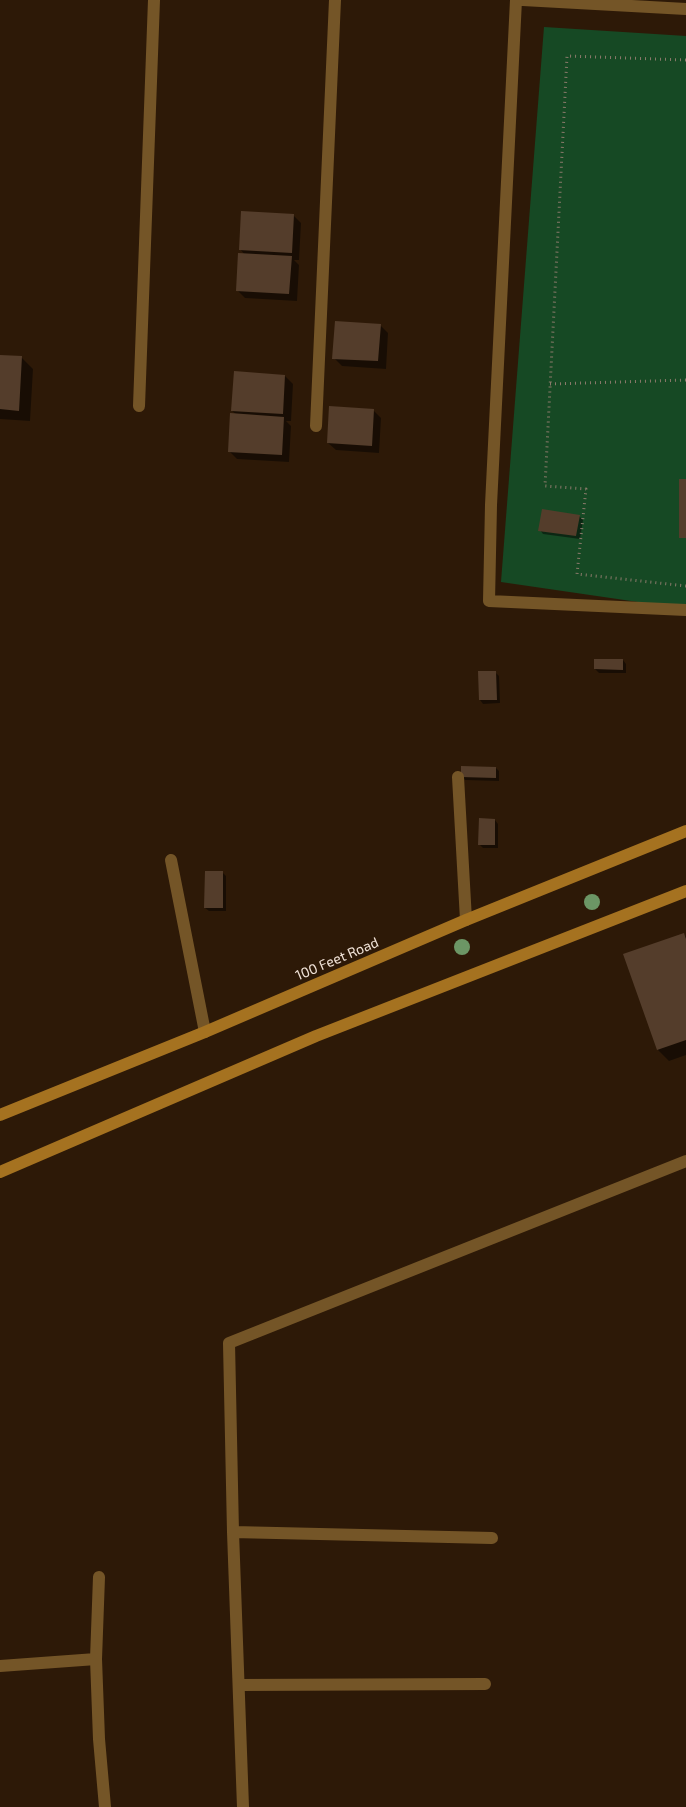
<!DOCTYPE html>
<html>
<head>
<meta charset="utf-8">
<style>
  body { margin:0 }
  canvas { display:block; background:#2d1907 }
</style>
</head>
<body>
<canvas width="686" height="1807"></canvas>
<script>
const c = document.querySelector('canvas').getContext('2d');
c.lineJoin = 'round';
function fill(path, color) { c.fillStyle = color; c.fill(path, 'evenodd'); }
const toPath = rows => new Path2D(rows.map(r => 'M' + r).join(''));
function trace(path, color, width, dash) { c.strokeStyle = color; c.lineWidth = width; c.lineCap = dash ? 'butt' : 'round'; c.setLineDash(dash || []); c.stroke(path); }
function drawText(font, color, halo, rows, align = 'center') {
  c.font = font + ' "Exo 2",sans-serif'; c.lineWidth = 4.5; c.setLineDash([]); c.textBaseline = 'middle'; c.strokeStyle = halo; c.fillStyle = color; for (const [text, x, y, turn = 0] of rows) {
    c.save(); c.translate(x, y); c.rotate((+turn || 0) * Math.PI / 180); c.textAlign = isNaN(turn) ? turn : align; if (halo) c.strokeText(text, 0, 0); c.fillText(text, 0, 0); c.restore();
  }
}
fill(toPath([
  [544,27,686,36,686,609,501,582]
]), '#164924');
fill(toPath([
  [293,215,301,223,299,260,294,260,299,265,297,301,245,298,237,290,245,255,240,249],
  [380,325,388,333,386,369,342,366,334,358],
  [0,356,22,358,33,369,30,421,0,419],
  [285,376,293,384,291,421,286,421,291,426,289,462,237,459,229,451,237,415,232,411],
  [373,410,381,418,379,453,336,450,328,443],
  [579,516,583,520,580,539,543,534,540,530],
  [623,660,626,664,626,673,599,673,595,669],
  [495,672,499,676,500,703,483,704,480,700],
  [496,768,499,771,499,781,465,780,462,777],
  [495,820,498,824,498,848,483,848,480,845],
  [222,872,226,876,226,911,209,911,205,908],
  [684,934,686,937,686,1055,669,1061,658,1050]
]), '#0007');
fill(toPath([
  [241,211,294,214,292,253,239,250],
  [238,253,292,256,289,294,236,291],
  [335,321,381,324,378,361,332,359],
  [0,355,22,356,19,411,0,409],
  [234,371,285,375,283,414,231,411],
  [329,406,374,409,372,446,327,443],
  [230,413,284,417,282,455,228,452],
  [679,479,686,479,686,538,679,538],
  [542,509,580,515,576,536,538,531],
  [594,659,623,659,623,670,594,669],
  [478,671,496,671,497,700,479,700],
  [461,766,496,767,496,778,461,777],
  [479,818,495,819,495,845,478,845],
  [205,871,223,871,223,908,204,908],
  [684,933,686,939,686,1040,657,1050,623,954]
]), '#543d2b');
trace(toPath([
  [686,60,567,56,545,486,586,489,577,574,686,586],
  [550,384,686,380]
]), '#8b7a6b', 3, [1, 4]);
trace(toPath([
  [171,860,205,1032]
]), '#745527', 12);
trace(toPath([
  [516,0,491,505,489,601,686,610],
  [523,0,686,9],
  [139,406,154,0],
  [316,426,335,0],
  [458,777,466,920],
  [233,1532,492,1538],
  [96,1659,99,1577],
  [0,1666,96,1659,99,1739,105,1807],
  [239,1685,485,1684],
  [243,1807,233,1532,229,1343,686,1161]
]), '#745527', 12);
trace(toPath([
  [0,1115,205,1032,466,920,686,831],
  [0,1172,316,1036,686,891]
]), '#a57220', 12);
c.fillStyle = '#6c9665';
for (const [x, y] of [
  [592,902],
  [462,947]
]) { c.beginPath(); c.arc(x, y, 8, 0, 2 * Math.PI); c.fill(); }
drawText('14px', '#f1e3d8', '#2d1907', [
  ["100 Feet Road",337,959,-23]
]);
</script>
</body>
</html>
